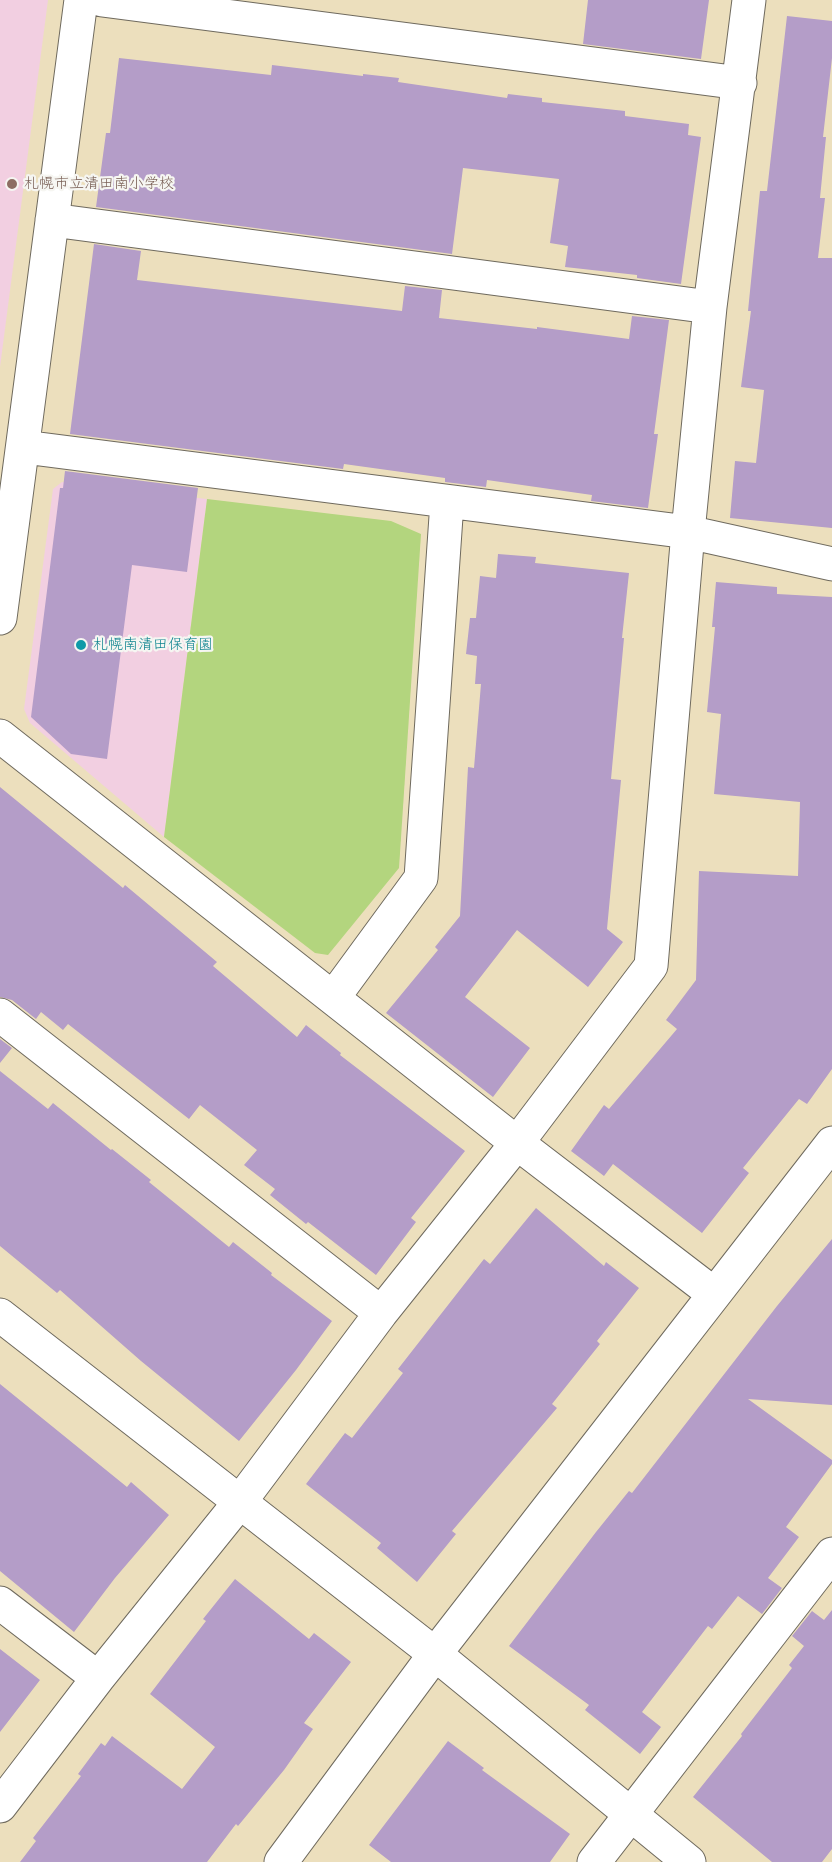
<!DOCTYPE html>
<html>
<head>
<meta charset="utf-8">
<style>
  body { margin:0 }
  canvas { display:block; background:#ecdfbd }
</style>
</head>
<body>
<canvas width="832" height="1862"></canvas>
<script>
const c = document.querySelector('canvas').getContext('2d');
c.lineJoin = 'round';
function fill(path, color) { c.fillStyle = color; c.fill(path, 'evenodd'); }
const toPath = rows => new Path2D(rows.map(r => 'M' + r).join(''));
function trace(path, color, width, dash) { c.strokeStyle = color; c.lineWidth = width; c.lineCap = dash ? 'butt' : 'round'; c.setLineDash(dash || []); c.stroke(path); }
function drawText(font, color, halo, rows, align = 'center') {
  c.font = font + ' "Playpen Sans","Klee One",sans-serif'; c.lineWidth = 4.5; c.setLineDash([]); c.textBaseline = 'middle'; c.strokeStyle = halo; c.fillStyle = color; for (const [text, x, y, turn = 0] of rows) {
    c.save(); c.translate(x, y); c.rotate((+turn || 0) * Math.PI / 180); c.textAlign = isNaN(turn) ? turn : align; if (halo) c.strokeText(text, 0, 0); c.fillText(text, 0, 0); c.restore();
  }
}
fill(toPath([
  [0,0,48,0,0,367],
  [62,482,207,499,164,837,30,723,24,709,53,489]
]), '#f2cfe1');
fill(toPath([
  [207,499,391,521,421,534,399,868,328,955,315,953,164,837]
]), '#b3d57e');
fill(toPath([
  [588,0,709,0,701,59,583,44],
  [787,16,832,21,832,58,823,137,826,137,820,198,825,198,818,258,832,258,832,528,730,518,735,461,756,463,764,390,741,387,751,311,748,311,760,191,767,191],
  [119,58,271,75,272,65,363,76,363,74,399,78,398,82,507,98,508,94,542,98,542,102,625,111,625,116,689,124,688,135,701,137,681,284,637,278,637,275,565,267,568,246,550,243,559,179,463,168,452,254,96,207,106,133,110,133],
  [94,244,141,251,137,280,402,311,405,286,442,290,439,318,537,329,537,327,629,339,632,316,669,320,654,434,658,434,648,508,591,501,592,495,487,480,486,487,445,482,445,478,344,464,343,469,70,434],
  [65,471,198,488,187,572,132,565,107,759,71,754,31,717,60,488,63,488],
  [498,554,536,557,535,563,629,573,622,638,624,638,611,779,621,780,607,929,623,942,588,987,517,930,465,997,530,1048,493,1097,386,1013,438,950,435,947,460,916,468,767,474,768,481,684,475,684,477,656,466,654,470,618,476,618,480,576,496,578],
  [716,582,777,587,777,594,832,597,832,1069,807,1104,799,1099,743,1168,749,1173,702,1233,613,1164,604,1176,571,1151,604,1105,609,1109,677,1029,666,1020,696,980,699,871,798,876,800,802,714,794,721,714,707,712,715,627,712,627],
  [0,787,123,888,125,885,186,936,217,962,213,966,297,1037,306,1025,341,1053,340,1055,465,1151,411,1218,416,1222,376,1275,308,1222,306,1224,270,1195,275,1189,244,1165,257,1150,200,1105,189,1119,68,1024,63,1030,41,1012,36,1019,12,1000,0,997],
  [0,1039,12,1048,0,1063],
  [0,1071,48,1109,53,1103,111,1150,112,1149,151,1180,149,1182,229,1247,233,1242,272,1273,271,1275,332,1321,296,1370,239,1441,141,1361,60,1290,57,1293,0,1246],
  [536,1208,604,1266,606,1262,639,1288,597,1341,600,1344,552,1404,557,1408,452,1531,456,1534,417,1582,377,1548,381,1543,306,1484,345,1433,352,1438,403,1373,398,1369,484,1259,490,1264],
  [832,1239,832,1405,748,1399,832,1460,832,1464,786,1527,799,1537,768,1578,782,1588,762,1614,738,1596,712,1629,708,1626,642,1712,661,1727,640,1754,585,1710,589,1705,509,1646,596,1532,629,1491,632,1493,777,1306],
  [0,1384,127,1487,131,1482,169,1515,115,1578,74,1632,0,1571],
  [235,1579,309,1639,314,1633,351,1662,304,1723,313,1729,284,1770,238,1826,236,1824,207,1862,20,1862,36,1841,33,1838,81,1776,78,1774,101,1743,105,1746,112,1736,182,1789,215,1747,150,1694,206,1621,203,1619],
  [832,1610,832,1849,822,1862,772,1862,693,1797,742,1736,741,1734,792,1668,789,1665,804,1646,792,1636,812,1611,824,1620],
  [0,1649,40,1680,0,1732],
  [448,1741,484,1768,482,1770,570,1834,550,1862,391,1862,369,1845]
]), '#b49dc8');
const minor = toPath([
  [102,0,740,83],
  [52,220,710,307],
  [24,447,688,532,832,564],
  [0,618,81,0],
  [0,736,517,1143,714,1294],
  [333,998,421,878,447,502],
  [0,1015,381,1313],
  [0,1603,98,1678],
  [0,1806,98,1678,239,1503,381,1313,517,1143,651,966,688,532,710,307,749,0],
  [281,1862,435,1654,832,1143],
  [594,1862,832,1554]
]);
const tertiary = toPath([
  [0,1315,435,1654,689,1862]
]);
trace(minor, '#6f6a5e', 35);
trace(tertiary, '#6f6a5e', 35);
trace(minor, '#fff', 33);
trace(tertiary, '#fff', 33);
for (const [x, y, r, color] of [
  [12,184,6,"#8d6e63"],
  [81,645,6,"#0f9aa8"]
]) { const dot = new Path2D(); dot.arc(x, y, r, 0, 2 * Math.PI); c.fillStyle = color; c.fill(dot); trace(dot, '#f6f6f2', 2); }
drawText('15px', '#785e54', '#f6f6f2', [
  ["札幌市立清田南小学校",24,184]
], 'left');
drawText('15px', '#0d838f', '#f6f6f2', [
  ["札幌南清田保育園",93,645]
], 'left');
</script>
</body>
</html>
